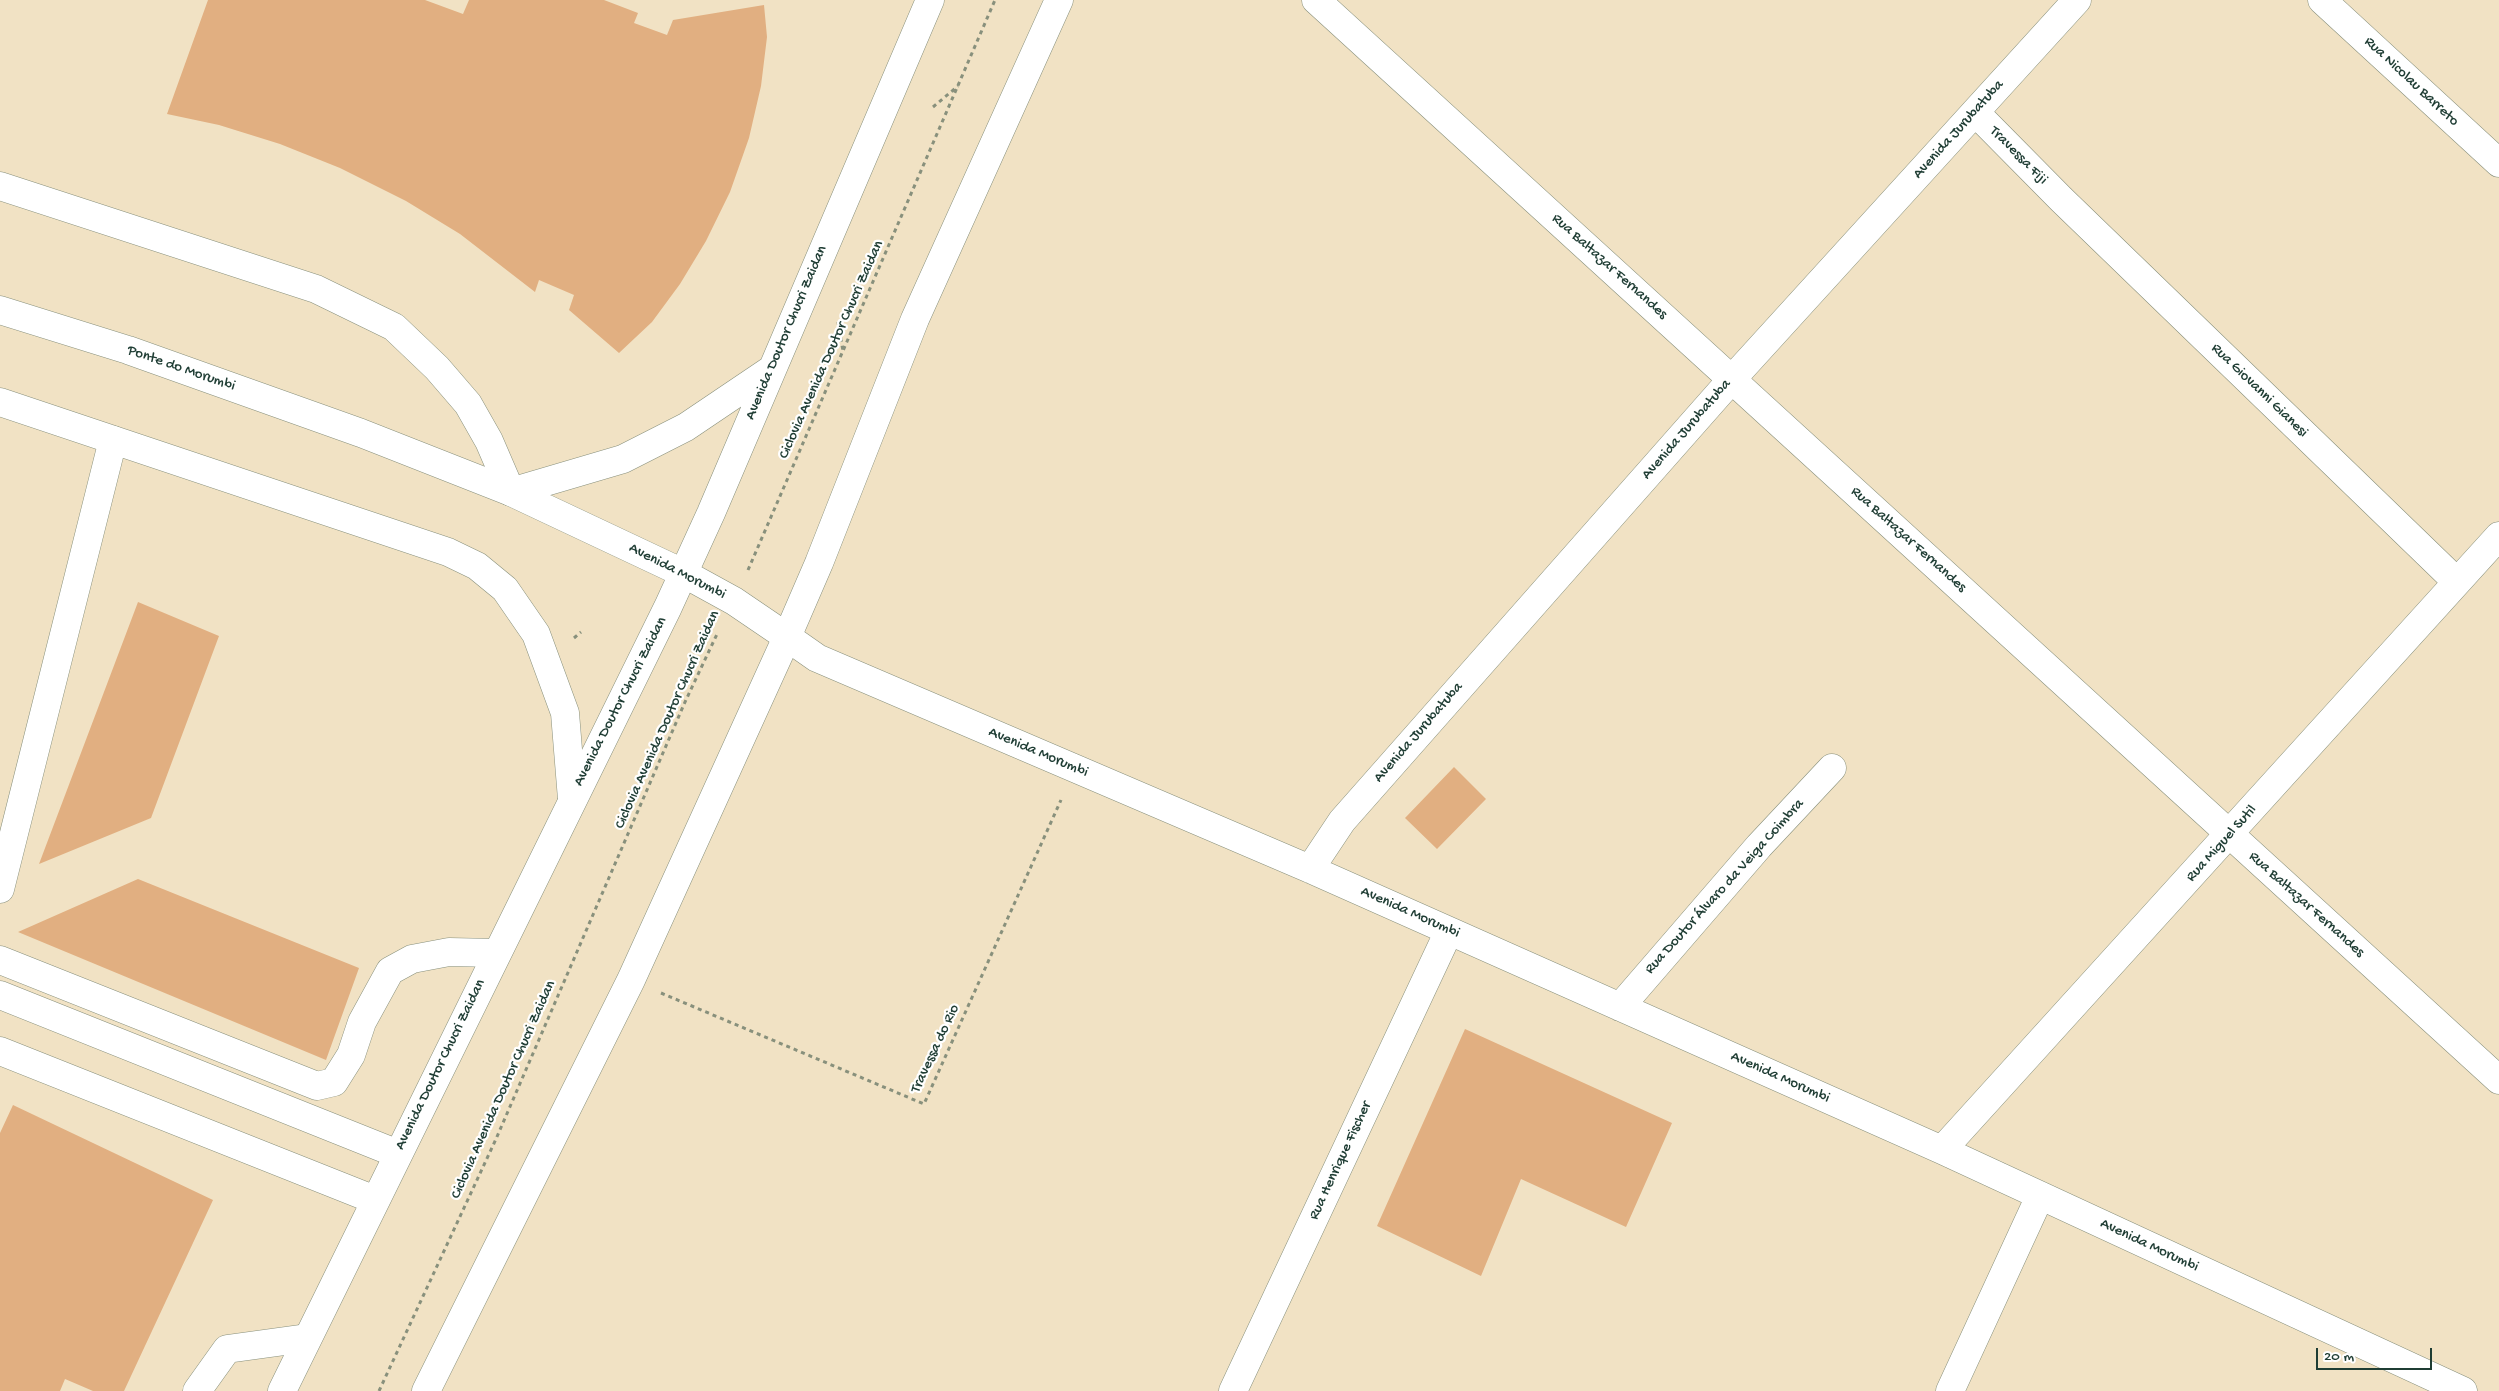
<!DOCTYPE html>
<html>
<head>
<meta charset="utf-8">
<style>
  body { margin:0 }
  #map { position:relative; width:2499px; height:1391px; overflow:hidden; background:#f1e2c4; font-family:"Gochi Hand",sans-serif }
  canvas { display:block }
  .scale { position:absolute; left:2316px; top:1348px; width:116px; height:22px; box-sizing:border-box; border:2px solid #1f3d34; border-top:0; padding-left:6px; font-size:15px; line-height:18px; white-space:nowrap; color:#1f3d34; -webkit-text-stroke:4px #fff; paint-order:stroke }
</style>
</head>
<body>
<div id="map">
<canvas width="2499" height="1391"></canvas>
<div class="scale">20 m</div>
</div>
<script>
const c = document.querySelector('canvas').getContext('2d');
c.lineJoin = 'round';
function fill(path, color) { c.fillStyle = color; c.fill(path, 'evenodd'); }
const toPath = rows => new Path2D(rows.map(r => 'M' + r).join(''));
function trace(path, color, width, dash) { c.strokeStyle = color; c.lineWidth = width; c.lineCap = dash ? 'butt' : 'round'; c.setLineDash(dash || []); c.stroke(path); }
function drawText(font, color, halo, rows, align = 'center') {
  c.font = font + ' "Gochi Hand",sans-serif'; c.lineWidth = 4.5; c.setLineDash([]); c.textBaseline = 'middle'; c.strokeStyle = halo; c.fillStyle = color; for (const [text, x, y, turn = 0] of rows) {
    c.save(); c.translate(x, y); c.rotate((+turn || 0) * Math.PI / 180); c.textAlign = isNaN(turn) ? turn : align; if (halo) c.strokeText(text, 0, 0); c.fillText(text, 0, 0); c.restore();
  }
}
fill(toPath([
  [208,0,425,0,463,14,469,0,604,0,638,13,634,23,667,35,673,20,764,5,767,37,761,86,749,138,730,192,706,241,680,284,652,322,619,353,569,310,574,295,539,280,535,292,460,234,406,201,340,168,280,144,219,125,167,114],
  [138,602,219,636,151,818,39,864],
  [1454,767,1486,799,1437,849,1405,818],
  [138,879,359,968,326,1060,18,932],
  [1465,1029,1672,1123,1626,1227,1521,1179,1481,1276,1377,1226],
  [13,1105,213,1200,124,1391,93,1391,65,1379,60,1391,0,1391,0,1133]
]), '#e1af81');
const minor = toPath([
  [1316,0,2499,1080],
  [2322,0,2499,163],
  [1975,112,2061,199,2457,582],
  [787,637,817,658,1310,869,1942,1150,2463,1391],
  [1310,869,1342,821,1732,379,2077,0],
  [0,889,113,440],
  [0,960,317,1086,334,1082,351,1055,362,1022,390,971,412,959,449,952,496,953],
  [0,995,398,1154],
  [1620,1007,1759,846,1832,768],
  [0,1051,375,1200],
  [1942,1150,2499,536],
  [197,1391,227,1349,307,1338],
  [1233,1391,1449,931],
  [1950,1391,2040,1196]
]);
const major = toPath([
  [0,310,128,350,361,433,511,492,683,573,734,601,787,637],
  [511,492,623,459,686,427,772,369],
  [282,1391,668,607,711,513,930,0],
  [426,1391,631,980,787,637,819,563,915,319,1059,0]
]);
const highway = toPath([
  [0,186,316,289,394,327,437,368,468,404,489,441,511,492],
  [0,402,448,552,477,566,505,589,536,634,565,713,572,799]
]);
trace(minor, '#88907c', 29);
trace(major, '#88907c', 29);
trace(highway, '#88907c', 29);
trace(toPath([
  [933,107,958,86],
  [838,322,843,351],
  [748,570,995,0],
  [574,638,581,632],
  [661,993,924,1104,1061,800],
  [379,1391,496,1139,685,702,718,632]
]), '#88907c', 3, [4, 4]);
trace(minor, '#fff', 28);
trace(major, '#fff', 28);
trace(highway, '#fff', 28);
drawText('15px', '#1f3d34', '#fff', [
  ["Rua Nicolau Barreto",2411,82,43],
  ["Avenida Jurubatuba",1959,130,-48],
  ["Travessa Fiji",2018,156,45],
  ["Rua Baltazar Fernandes",1609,267,42],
  ["Avenida Doutor Chucri Zaidan",787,333,-67],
  ["Ciclovia Avenida Doutor Chucri Zaidan",832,350,-66],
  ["Ponte do Morumbi",181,369,19],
  ["Rua Giovanni Gianesi",2259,391,44],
  ["Avenida Jurubatuba",1687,430,-49],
  ["Rua Baltazar Fernandes",1908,540,42],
  ["Avenida Morumbi",677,572,27],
  ["Avenida Doutor Chucri Zaidan",621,702,-63],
  ["Ciclovia Avenida Doutor Chucri Zaidan",668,720,-66],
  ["Avenida Jurubatuba",1419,733,-49],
  ["Avenida Morumbi",1038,753,23],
  ["Rua Miguel Sutil",2222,844,-48],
  ["Rua Doutor Álvaro da Veiga Coimbra",1725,887,-48],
  ["Rua Baltazar Fernandes",2306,905,42],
  ["Avenida Morumbi",1410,913,24],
  ["Travessa do Rio",936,1049,-65],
  ["Avenida Doutor Chucri Zaidan",441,1065,-64],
  ["Avenida Morumbi",1780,1078,24],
  ["Ciclovia Avenida Doutor Chucri Zaidan",504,1090,-66],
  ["Rua Henrique Fischer",1341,1161,-65],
  ["Avenida Morumbi",2149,1246,25]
]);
</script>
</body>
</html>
